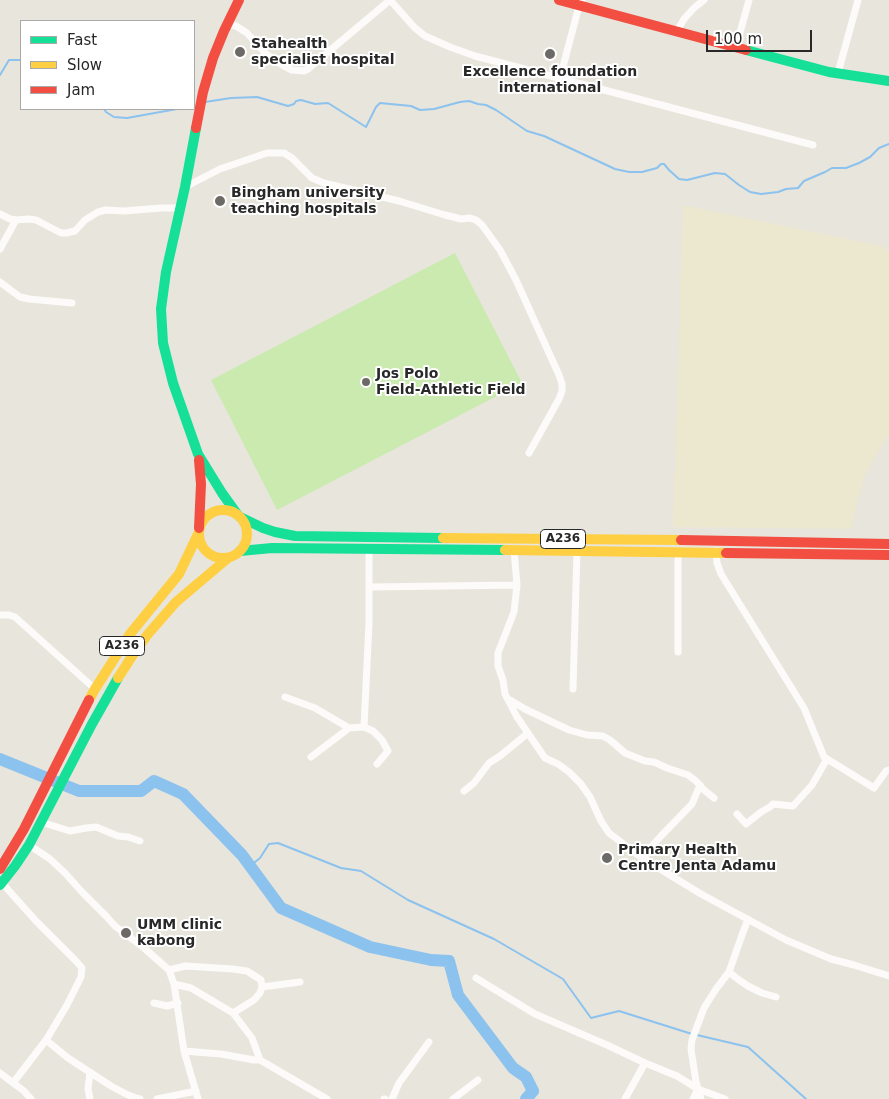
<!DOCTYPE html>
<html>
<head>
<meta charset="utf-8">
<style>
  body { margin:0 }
  #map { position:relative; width:889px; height:1099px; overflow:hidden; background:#e8e5dc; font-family:"DejaVu Sans",sans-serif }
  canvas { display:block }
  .legend { position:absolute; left:20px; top:20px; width:175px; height:90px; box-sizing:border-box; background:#fff; border:1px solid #a9a9a9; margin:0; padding:6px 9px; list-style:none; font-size:15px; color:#282828 }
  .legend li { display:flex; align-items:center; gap:10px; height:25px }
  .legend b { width:25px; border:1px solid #a9a9a9 }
  .scale { position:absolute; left:706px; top:30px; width:106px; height:22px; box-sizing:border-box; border:2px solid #282828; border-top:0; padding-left:6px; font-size:15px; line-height:18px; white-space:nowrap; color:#282828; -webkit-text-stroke:4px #fff; paint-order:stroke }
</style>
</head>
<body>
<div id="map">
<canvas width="889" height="1099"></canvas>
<ul class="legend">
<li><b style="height:6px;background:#16e098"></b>Fast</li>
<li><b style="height:6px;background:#ffcf43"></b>Slow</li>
<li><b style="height:6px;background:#f24e42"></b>Jam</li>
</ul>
<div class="scale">100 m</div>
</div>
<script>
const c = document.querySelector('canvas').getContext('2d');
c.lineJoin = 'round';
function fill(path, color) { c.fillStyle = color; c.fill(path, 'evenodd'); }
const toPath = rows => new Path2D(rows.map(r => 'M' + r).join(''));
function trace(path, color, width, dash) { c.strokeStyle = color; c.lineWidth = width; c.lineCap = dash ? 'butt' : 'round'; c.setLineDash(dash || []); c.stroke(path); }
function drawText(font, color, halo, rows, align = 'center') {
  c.font = font + ' "DejaVu Sans",sans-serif'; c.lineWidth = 4; c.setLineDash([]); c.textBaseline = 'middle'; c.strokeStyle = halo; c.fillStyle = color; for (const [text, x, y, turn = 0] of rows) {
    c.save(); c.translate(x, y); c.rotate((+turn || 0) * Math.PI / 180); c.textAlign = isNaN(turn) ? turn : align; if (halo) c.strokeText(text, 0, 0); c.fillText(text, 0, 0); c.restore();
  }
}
fill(toPath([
  [683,205,881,246,889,251,889,433,864,477,851,529,673,527]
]), '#ece8d0');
fill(toPath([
  [455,253,522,383,277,510,211,380]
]), '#caeaaf');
trace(toPath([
  [0,75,9,60,21,60],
  [205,102,231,98,257,97,288,106,294,104,296,101,301,100,315,104,328,103,366,127,376,107,380,103,411,106,420,110,434,109,460,102,469,101,478,104,486,105,496,110,527,131,544,136,615,169,629,172,642,172,657,168,661,164,664,164,669,170,679,179,687,180,715,173,725,174,739,185,750,192,761,194,778,192,786,189,798,188,804,181,825,172,832,168,846,168,859,163,870,157,879,148,889,144],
  [104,109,106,112,114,117,127,118,177,109],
  [250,866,260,858,269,844,278,843,341,868,361,871,408,900,494,939,563,979,591,1018,619,1011,692,1034],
  [697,1035,748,1047,806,1099]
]), '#8cc2ee', 2);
trace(toPath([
  [0,759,79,791,141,791,154,781,183,794,242,855,281,908,370,947,431,960,449,961,458,995,513,1068,526,1077,533,1091,526,1099]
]), '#8cc2ee', 12);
trace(toPath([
  [390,0,415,28,425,36,450,47,475,56,813,145],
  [227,24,236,26,247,33,266,54,284,66,292,70,304,71,308,69,390,0],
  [677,31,684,19,694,8,704,0],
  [736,47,749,0],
  [838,73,858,0],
  [560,78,579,6,582,0],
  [185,187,220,169,267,153,284,153,292,158,312,178,324,183,399,201,445,215,461,219,470,218,476,220,482,225,500,250,516,280,559,375,562,384,562,391,559,399,529,453],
  [0,214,10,219,16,220,29,219,36,220,61,233,66,233,75,231,85,220,98,212,106,210,124,211,161,208,180,208],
  [0,249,16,220],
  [0,282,20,297,29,299,72,303],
  [514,550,517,585,514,612,498,653,498,666,503,680,505,694,517,717,545,758,558,764,569,772,581,784,590,797,601,821,609,833,642,858,701,894,786,940,831,959,854,965,889,976],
  [716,551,717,563,721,574,804,708,824,757,874,788,886,771,889,770],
  [678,553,678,652],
  [370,587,517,585],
  [0,615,9,615,15,617,95,689],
  [573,689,577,551],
  [285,697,315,708,349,728,364,727,373,731,382,740,388,751,377,764],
  [510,700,525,709,569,730,587,735,603,736,610,740,625,753,645,761,654,762,667,768,688,775,696,781,704,790,714,798],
  [364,727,369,623,369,548],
  [311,757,349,728],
  [464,791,474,783,489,763,500,756,528,733],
  [737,814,746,824,761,812,770,807,773,804,793,806,812,785,827,759],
  [41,822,70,831,86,828,96,827,118,836,128,837,140,841],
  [29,845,50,859,65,873,82,892,106,916,115,926,144,948,169,970,174,984,184,1051,198,1099],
  [644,859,651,847,661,836,692,804,700,785],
  [2,883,36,921,75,960,82,968,81,977,67,1005,46,1040,13,1083],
  [169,970,185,966,233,969,247,971,261,980,262,987,260,993,254,1000,233,1013],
  [729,972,739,980,748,986,762,993,776,997],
  [476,978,535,1014,607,1045,645,1063,677,1076,698,1089,725,1099],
  [174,984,191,988,233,1013,252,1038,260,1060],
  [262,987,300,982],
  [154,1003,167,1006,178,1003],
  [46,1040,68,1058,111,1086,126,1094,136,1098,140,1099],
  [184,1051,221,1054,254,1060,260,1060,327,1099],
  [0,1073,24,1091,31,1099],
  [90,1099,88,1089,90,1072],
  [157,1099,196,1091],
  [384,1099,385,1099],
  [392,1099,399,1083,429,1042],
  [453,1099,478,1080],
  [625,1099,645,1063],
  [693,1099,698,1089],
  [701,1099,696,1082,691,1049,692,1040,704,1008,716,989,729,972,742,935,748,919]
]), '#fcfbfa', 7);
trace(toPath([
  [746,50,829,72,889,81],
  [196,128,185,187,166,272,161,309,163,343,173,383,198,454,222,493,237,514],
  [240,517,263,528,275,532,295,536,443,538],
  [240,551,272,548,505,550],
  [0,885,15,866,29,845,92,724,118,678]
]), '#16e098', 10);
trace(toPath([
  '199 534a24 24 0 1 1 48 0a24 24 0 1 1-48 0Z',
  [443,538,681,540],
  [505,550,726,553],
  [118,678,134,653,148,634,176,602,228,558],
  [89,700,95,689,130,634,179,574,199,532]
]), '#ffcf43', 10);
trace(toPath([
  [559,0,746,50],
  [196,128,203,92,213,58,224,31,239,0],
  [199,460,201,484,199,528],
  [681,540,889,544],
  [726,553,889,555],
  [0,869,24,829,89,700]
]), '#f24e42', 10);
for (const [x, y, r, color] of [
  [240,52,6,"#6b6a67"],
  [550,54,6,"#6b6a67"],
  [220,201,6,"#6b6a67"],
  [366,382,5,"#6b6a67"],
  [607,858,6,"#6b6a67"],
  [126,933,6,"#6b6a67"]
]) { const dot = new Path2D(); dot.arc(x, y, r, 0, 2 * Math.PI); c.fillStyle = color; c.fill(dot); trace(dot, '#fff', 2); }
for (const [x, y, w] of [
  [563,539,45],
  [122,646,45]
]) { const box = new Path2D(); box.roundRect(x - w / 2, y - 9.5, w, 19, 4); c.fillStyle = '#fff'; c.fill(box); trace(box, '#282828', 1); }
drawText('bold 12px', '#282828', null, [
  ["A236",563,539],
  ["A236",122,646]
]);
drawText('bold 14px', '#282828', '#fff', [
  ["Stahealth",251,44],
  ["specialist hospital",251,60],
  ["Excellence foundation",550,72,"center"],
  ["international",550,88,"center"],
  ["Bingham university",231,193],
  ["teaching hospitals",231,209],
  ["Jos Polo",376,374],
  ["Field-Athletic Field",376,390],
  ["Primary Health",618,850],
  ["Centre Jenta Adamu",618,866],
  ["UMM clinic",137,925],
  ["kabong",137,941]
], 'left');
</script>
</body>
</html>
